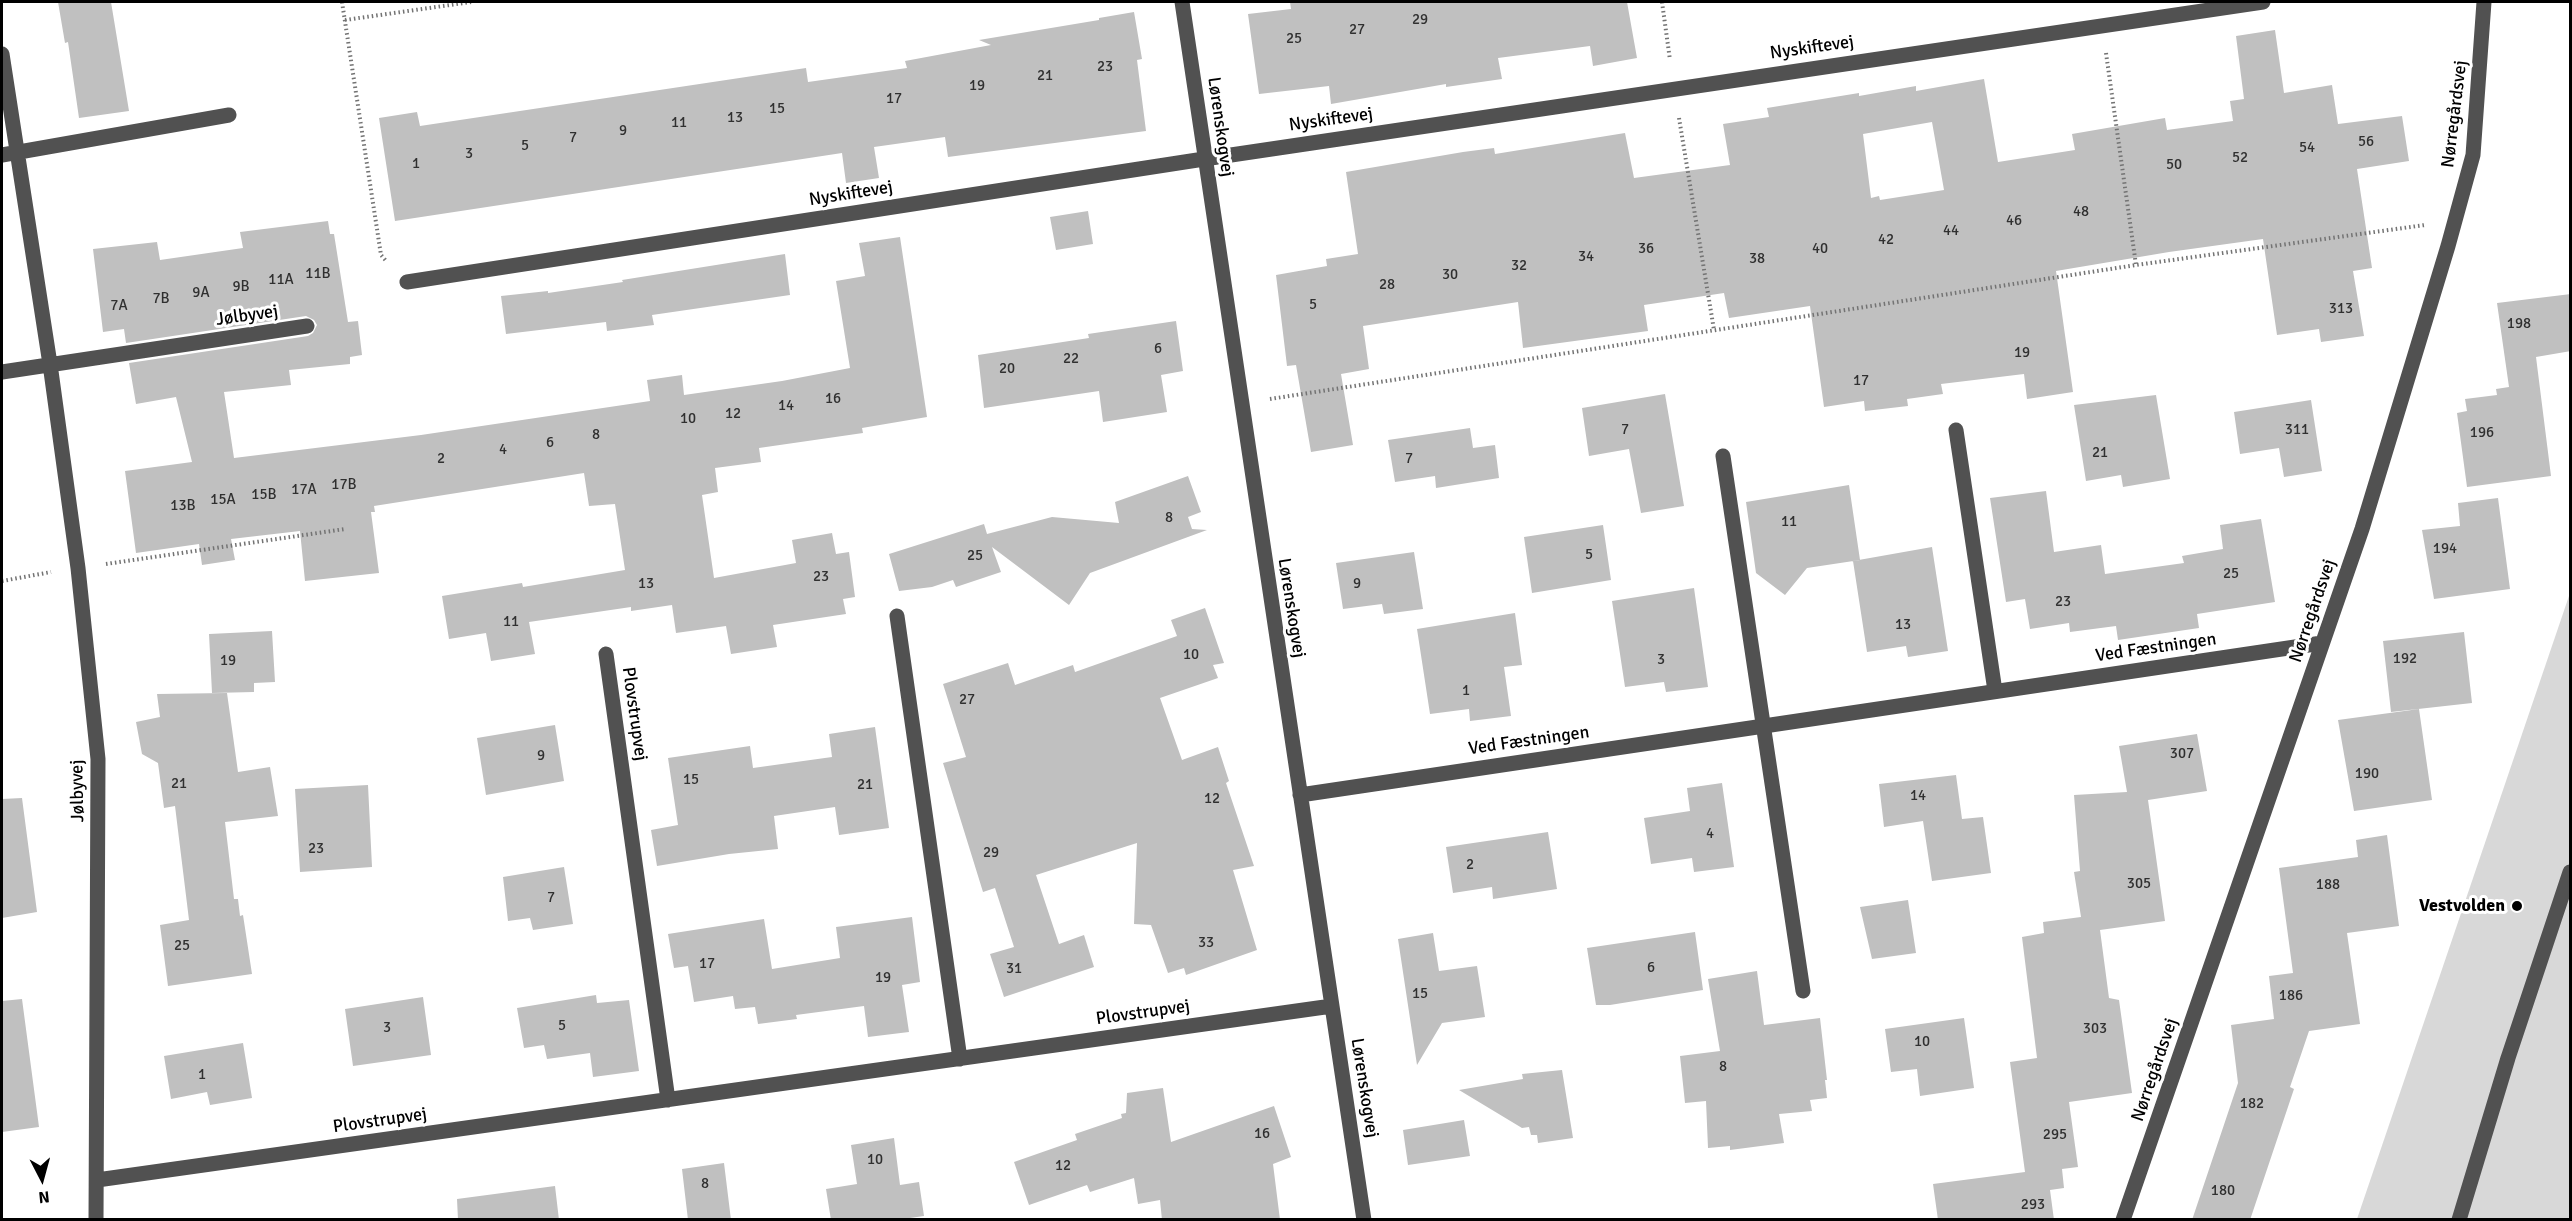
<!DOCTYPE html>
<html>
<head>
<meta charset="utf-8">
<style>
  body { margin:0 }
  #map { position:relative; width:2572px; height:1221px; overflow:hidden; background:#fff; font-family:Signika,sans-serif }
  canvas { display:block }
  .frame { position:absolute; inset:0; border:3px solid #000; pointer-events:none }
  .north { position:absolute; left:12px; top:1149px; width:60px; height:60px; -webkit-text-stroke:4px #fff; paint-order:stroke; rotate:174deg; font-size:16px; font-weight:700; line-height:24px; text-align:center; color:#000 }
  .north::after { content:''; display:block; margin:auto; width:21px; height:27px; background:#000; clip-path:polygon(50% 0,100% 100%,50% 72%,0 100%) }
</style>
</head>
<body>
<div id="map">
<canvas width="2572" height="1221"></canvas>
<div class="frame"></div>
<div class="north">N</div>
</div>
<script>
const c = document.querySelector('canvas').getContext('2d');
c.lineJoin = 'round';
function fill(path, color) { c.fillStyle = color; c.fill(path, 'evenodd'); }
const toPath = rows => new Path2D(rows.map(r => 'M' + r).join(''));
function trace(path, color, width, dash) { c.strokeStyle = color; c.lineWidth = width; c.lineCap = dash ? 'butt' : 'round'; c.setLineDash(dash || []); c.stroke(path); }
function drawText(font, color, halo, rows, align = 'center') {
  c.font = font + ' Signika,sans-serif'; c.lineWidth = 6; c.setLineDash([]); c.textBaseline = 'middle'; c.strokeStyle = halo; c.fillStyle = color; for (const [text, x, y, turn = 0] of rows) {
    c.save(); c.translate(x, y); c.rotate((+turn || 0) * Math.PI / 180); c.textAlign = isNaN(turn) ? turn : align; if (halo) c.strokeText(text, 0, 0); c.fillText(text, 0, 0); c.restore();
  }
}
fill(toPath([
  [2570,593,2570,1219,2357,1219]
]), '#d8d8d8');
fill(toPath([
  [58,2,111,2,129,111,79,118,68,42,65,43],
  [1290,2,1627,2,1637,58,1593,66,1590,46,1498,58,1502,79,1446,87,1446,84,1331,104,1329,86,1259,94,1248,14,1291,9],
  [1134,12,1142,59,1137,60,1146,131,948,157,945,137,874,147,879,178,846,183,842,153,395,221,379,118,417,112,420,126,806,68,808,82,907,68,905,61,991,45,979,40,1099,20,1099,18],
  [2275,30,2284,93,2332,85,2338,124,2402,116,2409,161,2357,169,2372,268,2353,271,2364,336,2321,342,2319,329,2277,335,2263,239,2169,252,2056,271,2073,392,2027,399,2024,374,1941,384,1943,394,1907,399,1908,406,1865,411,1864,401,1824,407,1810,306,1729,318,1724,293,1644,305,1648,331,1523,348,1518,302,1363,326,1369,369,1341,374,1353,445,1311,452,1296,365,1287,366,1276,275,1327,266,1326,259,1358,254,1346,172,1463,152,1494,148,1495,154,1625,133,1634,178,1730,165,1723,124,1769,117,1767,108,1859,93,1859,96,1916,86,1916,91,1984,79,1998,162,2075,150,2072,134,2165,118,2167,130,2233,121,2230,101,2244,99,2236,36],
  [1932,122,1944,190,1880,200,1879,196,1871,198,1863,134],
  [1088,211,1093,244,1056,250,1050,217],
  [328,221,330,234,334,234,348,322,358,321,362,355,350,357,350,364,289,370,291,385,224,392,234,458,421,435,650,401,647,380,682,375,684,395,782,381,850,368,836,281,865,276,859,243,900,237,927,417,862,428,863,433,759,448,761,462,715,468,718,492,702,495,714,578,796,563,792,540,832,533,836,554,849,552,855,597,843,599,846,614,773,625,777,647,731,654,726,626,676,633,672,605,631,611,631,607,529,622,535,654,491,661,486,633,449,639,442,596,522,583,523,587,625,570,615,504,589,506,584,473,374,506,375,512,371,512,379,573,305,581,300,531,231,539,235,560,202,565,199,544,136,553,125,471,192,462,176,397,136,404,129,363,308,336,313,333,317,325,314,320,306,316,126,343,124,329,103,332,93,249,157,242,160,260,243,248,240,232],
  [785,254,790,295,652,315,654,325,607,331,606,322,506,334,501,296,548,291,548,293,623,282,622,280],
  [2571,294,2571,351,2536,357,2551,476,2467,487,2457,413,2467,411,2465,399,2497,395,2496,389,2509,387,2497,303],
  [1176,321,1183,371,1161,375,1167,412,1103,422,1099,391,984,408,978,355,1089,338,1088,334],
  [1665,394,1684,506,1641,513,1629,449,1589,456,1582,408],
  [2156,395,2170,479,2123,487,2121,475,2086,481,2074,405],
  [2311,400,2322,471,2284,477,2279,448,2240,454,2234,412],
  [1470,428,1473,448,1495,445,1499,478,1436,488,1435,476,1395,482,1388,440],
  [1188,476,1201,512,1188,517,1192,529,1207,530,1090,573,1069,605,992,547,1001,572,956,587,953,580,932,587,899,591,889,554,984,524,987,534,1052,517,1119,523,1115,502],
  [1849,485,1860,560,1807,568,1785,595,1756,573,1746,502],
  [2046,491,2054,552,2101,545,2105,574,2184,563,2182,556,2223,549,2220,525,2261,519,2275,602,2197,614,2199,628,2118,640,2116,626,2070,632,2069,623,2030,629,2025,599,2006,602,1990,498],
  [2498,498,2510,589,2434,599,2422,530,2460,526,2458,503],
  [1603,525,1611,580,1532,593,1524,537],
  [1932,547,1948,651,1908,657,1906,646,1867,652,1853,561],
  [1414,552,1423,609,1384,614,1382,604,1343,609,1336,563],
  [1694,588,1708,687,1666,692,1664,682,1625,687,1612,601],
  [1205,608,1224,663,1213,665,1218,678,1160,698,1182,760,1218,747,1229,781,1226,783,1254,866,1233,870,1257,950,1186,975,1184,968,1168,973,1151,925,1134,924,1137,843,1036,875,1059,944,1084,935,1094,967,1004,997,990,954,1014,947,995,888,983,892,943,763,966,757,943,684,1008,663,1015,685,1073,665,1075,672,1177,636,1171,620],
  [1515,613,1522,665,1504,667,1511,716,1470,721,1469,709,1430,714,1417,629],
  [272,631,275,682,254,683,254,692,212,693,209,634],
  [2464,632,2472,703,2391,712,2383,641],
  [227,693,238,772,270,767,278,816,225,822,234,899,238,899,240,916,243,915,252,974,168,986,160,925,189,920,175,806,164,808,158,763,142,754,136,722,160,717,157,694],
  [2419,709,2432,800,2354,811,2338,720],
  [555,725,564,781,486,795,477,738],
  [875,727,889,828,839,835,835,807,774,816,778,849,729,854,657,866,651,830,678,825,668,758,750,746,753,768,832,757,829,734],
  [2197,734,2207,791,2148,800,2165,921,2100,930,2109,998,2119,1000,2132,1093,2069,1102,2078,1167,2062,1169,2064,1188,2050,1190,2054,1220,1938,1220,1933,1184,2025,1172,2010,1062,2037,1058,2022,937,2044,933,2043,922,2081,917,2074,872,2080,871,2074,795,2127,792,2119,746],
  [1956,775,1962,819,1983,817,1991,873,1932,881,1923,821,1884,827,1879,784],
  [1722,783,1734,867,1694,872,1692,858,1651,864,1644,818,1690,811,1687,788],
  [368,785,372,867,300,872,295,789],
  [22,798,37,912,2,918,2,799],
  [1548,832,1557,889,1493,899,1492,887,1453,893,1446,847],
  [2387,835,2399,926,2347,933,2360,1024,2309,1031,2290,1087,2294,1089,2250,1220,2192,1220,2238,1083,2231,1025,2274,1019,2269,976,2293,973,2279,868,2358,857,2356,840],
  [564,867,573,924,533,930,530,918,508,921,503,877],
  [1908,900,1916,953,1872,959,1860,907],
  [912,917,920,982,902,985,909,1032,868,1037,864,1006,796,1015,797,1019,758,1024,755,1007,735,1009,733,996,694,1002,688,966,674,968,668,934,764,919,772,969,840,958,836,927],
  [1695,932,1703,990,1610,1005,1596,1005,1587,948],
  [1433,933,1439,971,1477,966,1485,1017,1442,1023,1417,1065,1398,939],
  [1757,971,1764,1025,1820,1018,1827,1080,1825,1080,1827,1098,1810,1100,1812,1111,1779,1114,1784,1143,1730,1150,1730,1146,1708,1148,1706,1101,1685,1103,1680,1056,1720,1051,1708,979],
  [596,995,597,1003,629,1000,639,1071,593,1077,590,1053,547,1059,544,1045,524,1048,517,1008],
  [423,997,431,1055,353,1066,345,1009],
  [22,999,39,1127,2,1132,2,1001],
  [1964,1018,1974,1088,1920,1096,1917,1069,1891,1072,1885,1029],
  [243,1043,252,1098,210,1105,207,1092,171,1099,164,1056],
  [1562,1070,1573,1138,1538,1143,1537,1135,1531,1135,1529,1127,1522,1128,1459,1090,1523,1079,1522,1074],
  [1163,1088,1171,1142,1274,1106,1291,1157,1273,1164,1280,1220,1162,1220,1160,1200,1138,1204,1134,1178,1090,1192,1087,1185,1029,1205,1014,1162,1077,1140,1075,1134,1122,1118,1121,1114,1126,1113,1127,1093],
  [1464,1120,1470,1156,1408,1165,1403,1130],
  [894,1138,900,1185,919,1182,924,1216,896,1220,831,1220,826,1189,857,1184,851,1145],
  [724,1163,731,1220,688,1220,682,1169],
  [555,1186,559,1220,458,1220,457,1199]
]), '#c0c0c0');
trace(toPath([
  [342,2,381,255,387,262],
  [1662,2,1670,60],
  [345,20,471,2],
  [2106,53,2136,265],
  [1679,118,1714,330],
  [1270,399,2136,265,2425,225],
  [106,564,345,529],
  [2,581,51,572]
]), '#737373', 4, [1.5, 3]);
trace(toPath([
  [1182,2,1364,1220],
  [2,54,50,364,78,568,98,759,96,1220],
  [2,155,229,115],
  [407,282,1204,159,2263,2],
  [2,372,307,326],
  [1956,430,1995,691],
  [1723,456,1803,991],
  [897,616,960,1059],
  [606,654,668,1100],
  [1300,795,2322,643],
  [97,1180,1332,1006],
  [2123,1220,2362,529,2448,246,2473,155,2484,2],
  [2459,1220,2508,1058,2570,872]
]), '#515151', 15);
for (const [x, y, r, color] of [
  [2517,906,6,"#000"]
]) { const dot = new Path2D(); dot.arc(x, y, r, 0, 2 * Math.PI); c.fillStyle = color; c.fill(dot); trace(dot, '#fff', 2); }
drawText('15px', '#303030', null, [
  ["29",1420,20],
  ["27",1357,30],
  ["25",1294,39],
  ["23",1105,67],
  ["21",1045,76],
  ["19",977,86],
  ["17",894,99],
  ["15",777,109],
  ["13",735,118],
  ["11",679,123],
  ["9",623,131],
  ["7",573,138],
  ["56",2366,142],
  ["5",525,146],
  ["54",2307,148],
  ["3",469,154],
  ["52",2240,158],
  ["1",416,164],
  ["50",2174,165],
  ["48",2081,212],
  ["46",2014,221],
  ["44",1951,231],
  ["42",1886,240],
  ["36",1646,249],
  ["40",1820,249],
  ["34",1586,257],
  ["38",1757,259],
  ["32",1519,266],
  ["11B",318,274],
  ["30",1450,275],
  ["11A",281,280],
  ["28",1387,285],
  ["9B",241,287],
  ["9A",201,293],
  ["7B",161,299],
  ["5",1313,305],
  ["7A",119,306],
  ["313",2341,309],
  ["198",2519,324],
  ["6",1158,349],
  ["19",2022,353],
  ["22",1071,359],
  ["20",1007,369],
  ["17",1861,381],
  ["16",833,399],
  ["14",786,406],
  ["12",733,414],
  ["10",688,419],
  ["7",1625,430],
  ["311",2297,430],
  ["196",2482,433],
  ["8",596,435],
  ["6",550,443],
  ["4",503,450],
  ["21",2100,453],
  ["2",441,459],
  ["7",1409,459],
  ["17B",344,485],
  ["17A",304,490],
  ["15B",264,495],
  ["15A",223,500],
  ["13B",183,506],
  ["8",1169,518],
  ["11",1789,522],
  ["194",2445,549],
  ["5",1589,555],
  ["25",975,556],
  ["25",2231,574],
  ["23",821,577],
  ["13",646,584],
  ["9",1357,584],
  ["23",2063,602],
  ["11",511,622],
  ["13",1903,625],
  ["10",1191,655],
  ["192",2405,659],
  ["3",1661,660],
  ["19",228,661],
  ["1",1466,691],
  ["27",967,700],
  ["307",2182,754],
  ["9",541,756],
  ["190",2367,774],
  ["15",691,780],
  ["21",179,784],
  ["21",865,785],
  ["14",1918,796],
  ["12",1212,799],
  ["4",1710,834],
  ["23",316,849],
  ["29",991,853],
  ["2",1470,865],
  ["305",2139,884],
  ["188",2328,885],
  ["7",551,898],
  ["33",1206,943],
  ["25",182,946],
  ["17",707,964],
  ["6",1651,968],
  ["31",1014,969],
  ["19",883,978],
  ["15",1420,994],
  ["186",2291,996],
  ["5",562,1026],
  ["3",387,1028],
  ["303",2095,1029],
  ["10",1922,1042],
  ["8",1723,1067],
  ["1",202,1075],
  ["182",2252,1104],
  ["16",1262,1134],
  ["295",2055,1135],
  ["10",875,1160],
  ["12",1063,1166],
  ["8",705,1184],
  ["180",2223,1191],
  ["293",2033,1205]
]);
drawText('18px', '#000', '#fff', [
  ["Nyskiftevej",1812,48,-8],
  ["Nørregårdsvej",2455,114,-83],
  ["Nyskiftevej",1331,120,-8],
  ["Lørenskogvej",1220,127,82],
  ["Nyskiftevej",851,194,-9],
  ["Jølbyvej",247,316,-8],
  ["Lørenskogvej",1291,608,81],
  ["Nørregårdsvej",2313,611,-71],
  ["Ved Fæstningen",2156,648,-8],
  ["Plovstrupvej",634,714,82],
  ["Ved Fæstningen",1529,741,-8],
  ["Jølbyvej",78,791,-91],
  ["Plovstrupvej",1143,1013,-8],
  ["Nørregårdsvej",2155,1070,-71],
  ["Lørenskogvej",1364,1088,81],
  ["Plovstrupvej",380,1121,-8]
]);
drawText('bold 18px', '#000', '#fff', [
  ["Vestvolden",2505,906]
], 'right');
</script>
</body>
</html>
